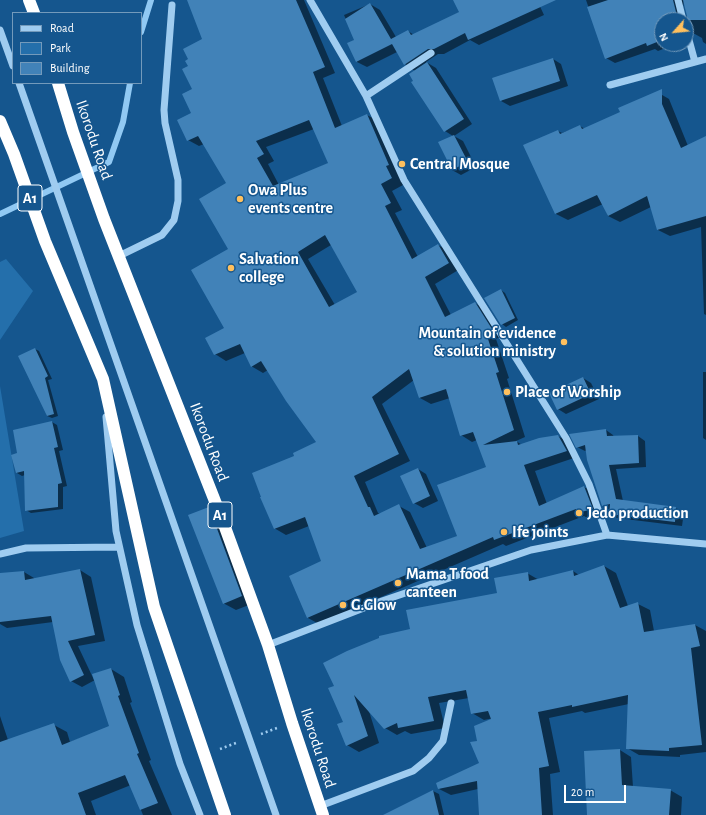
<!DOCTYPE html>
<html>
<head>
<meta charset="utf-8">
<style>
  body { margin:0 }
  #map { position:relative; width:706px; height:815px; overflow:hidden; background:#15568e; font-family:"Alegreya Sans",sans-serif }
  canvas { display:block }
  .legend { position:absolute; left:12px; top:12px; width:130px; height:72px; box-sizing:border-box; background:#15568e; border:1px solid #739abb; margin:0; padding:5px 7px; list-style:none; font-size:12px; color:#fff }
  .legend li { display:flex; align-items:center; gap:8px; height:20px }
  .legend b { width:20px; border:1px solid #739abb }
  .north { position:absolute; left:654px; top:12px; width:40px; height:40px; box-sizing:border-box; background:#15568e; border:1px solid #739abb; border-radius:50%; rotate:243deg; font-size:11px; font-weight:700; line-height:16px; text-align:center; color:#fff }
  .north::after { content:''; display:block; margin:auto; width:14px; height:18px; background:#ffc05e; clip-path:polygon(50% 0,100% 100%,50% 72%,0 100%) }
  .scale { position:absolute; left:564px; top:785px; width:62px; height:18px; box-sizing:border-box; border:2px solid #fff; border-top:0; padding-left:5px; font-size:12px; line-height:14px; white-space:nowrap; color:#fff; -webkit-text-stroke:3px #15568e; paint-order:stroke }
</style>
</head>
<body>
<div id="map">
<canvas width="706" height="815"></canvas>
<ul class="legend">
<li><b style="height:5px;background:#9fccf0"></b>Road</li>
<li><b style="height:11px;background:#246fab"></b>Park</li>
<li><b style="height:11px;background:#4182b8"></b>Building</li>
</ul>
<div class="north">N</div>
<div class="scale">20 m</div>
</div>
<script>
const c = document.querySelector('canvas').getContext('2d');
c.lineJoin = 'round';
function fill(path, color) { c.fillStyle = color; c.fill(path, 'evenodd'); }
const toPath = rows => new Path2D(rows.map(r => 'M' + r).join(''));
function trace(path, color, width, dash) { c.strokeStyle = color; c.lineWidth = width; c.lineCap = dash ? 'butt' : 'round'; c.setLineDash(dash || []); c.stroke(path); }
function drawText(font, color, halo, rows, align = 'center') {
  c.font = font + ' "Alegreya Sans",sans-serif'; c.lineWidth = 3; c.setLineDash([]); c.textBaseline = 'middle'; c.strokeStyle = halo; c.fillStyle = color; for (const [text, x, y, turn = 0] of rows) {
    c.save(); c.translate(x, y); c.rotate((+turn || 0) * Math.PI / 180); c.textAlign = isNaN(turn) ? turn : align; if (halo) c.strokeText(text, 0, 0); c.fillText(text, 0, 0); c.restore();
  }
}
fill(toPath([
  [6,259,33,291,0,340,0,262],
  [0,386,24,531,0,538]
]), '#246fab');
fill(toPath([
  [188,0,304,0,335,73,323,78,342,126,367,115,378,121,403,185,392,191,402,210,395,213,418,257,438,245,449,251,460,269,435,284,451,315,475,303,486,310,502,336,496,339,509,378,507,379,525,437,516,441,522,445,558,436,570,443,577,457,535,471,547,504,584,487,595,493,603,515,589,519,584,516,506,546,503,544,319,624,308,618,322,562,309,526,286,535,274,528,296,457,317,442,268,370,263,373,251,366,245,353,226,361,215,354,226,329,229,249,227,184,204,144,199,146,188,140,193,114,193,89,189,67,204,40],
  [314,129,329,163,279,185,268,164,274,161,266,147],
  [331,245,358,292,335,305,308,259],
  [414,380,420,398,431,404,450,398,461,435,472,442,477,440,487,468,458,536,427,548,410,512,399,506,381,514,378,513,365,482,410,461,382,404],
  [454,0,537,0,544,15,479,45,470,40,444,54,438,54,426,62,436,68,472,124,454,136,463,141,476,167,461,175,452,170,453,136,445,131,414,81,415,71,405,64,397,52,367,67,357,62,348,44,355,40,344,15,370,4,380,10,396,37,408,31,414,35,460,12],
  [586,0,706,0,706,44,703,42,702,38,693,33,691,26,687,24,689,19,684,0,683,7,686,20,662,20,662,44,686,44,686,21,688,28,692,31,691,34,692,43,678,48,673,45,658,51,655,49,615,63,606,58],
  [553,59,561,64,568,86,510,106,501,101],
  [657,92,669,99,688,146,706,137,706,315,704,314,701,227,670,236,658,230,651,207,620,222,608,216,603,204,568,220,556,214,525,146,558,131,562,133,580,126,585,129,622,113],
  [501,290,505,293,518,320,506,327,502,324],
  [35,349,39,351,52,379,48,380,58,416,52,418,47,416],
  [703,372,706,372,706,440,703,438],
  [583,378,591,383,599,399,566,414,558,409],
  [52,422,57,425,63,450,59,451,67,486,63,487,63,509,31,513,26,510,25,475,22,476,17,473,18,454],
  [606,430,613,435,614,437,638,436,645,441,646,467,616,469,623,501,676,508,684,512,682,526,617,518,610,514,610,510,603,506,587,450,585,451,577,447],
  [418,469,426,474,438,501,423,508,414,503],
  [209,508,222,515,254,603,236,610,223,603],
  [604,566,616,573,628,606,638,604,650,610,654,631,695,625,706,631,706,752,680,755,680,757,639,755,627,748,629,704,585,713,582,711,549,718,560,772,550,774,553,815,480,815,478,789,451,795,439,789,480,763,479,742,494,718,484,720,472,713,469,698,439,703,445,728,411,734,405,731,397,735,385,728,368,708,379,743,359,752,347,745,344,722,335,686,411,630,498,593,527,573,539,580,573,571,579,575],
  [80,570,91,577,105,641,78,646,94,680,111,669,124,677,132,702,130,703,151,760,149,761,172,815,143,815,131,785,91,801,96,815,2,815,0,808,0,716,8,740,54,725,67,732,70,742,110,727,95,680,82,687,71,681,53,622,7,628,0,624,0,574,24,572,34,578,34,580],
  [620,750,631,757,633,787,670,790,682,797,681,815,588,815],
  [433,791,439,794,444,815,399,815]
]), '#0007');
trace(toPath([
  [141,32,151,0],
  [0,214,109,162,123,122,130,83]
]), '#91c9f3', 6);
fill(toPath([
  [187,0,296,0,325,67,313,72,335,128,367,114,389,165,386,166,392,178,381,184,391,203,385,206,412,259,438,244,449,263,425,277,445,317,475,302,492,329,486,333,499,372,496,373,514,430,483,445,517,441,518,445,539,438,558,435,567,451,524,465,539,506,584,486,593,509,577,513,576,509,494,540,493,537,307,618,289,576,321,561,305,517,274,529,260,497,261,497,252,473,294,456,293,453,316,442,286,401,261,361,251,367,240,344,214,355,205,338,224,328,191,270,228,249,199,199,226,183,198,136,187,141,177,120,191,113,182,94,192,89,182,69,188,66,185,61,188,59,183,49,202,39],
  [309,120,328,163,273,186,257,158,264,154,256,141],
  [325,235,357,292,329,307,298,252],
  [409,369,419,398,446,389,460,436,473,432,486,467,437,485,457,536,420,549,399,504,374,516,370,507,368,507,354,476,399,454,372,397],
  [453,0,556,0,468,40,465,33,434,49,428,49,404,65,392,44,356,62,347,43,354,40,345,19,370,3,391,39,408,30,411,35,459,12],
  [608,0,673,0,678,20,662,20,662,40,647,46,646,43,605,59,587,7],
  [683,0,706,0,706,20,688,20],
  [553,58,560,81,500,101,492,78],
  [427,62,464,119,444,132,411,82,413,81,409,74],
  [662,89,662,104,681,148,706,136,706,216,657,230,647,196,608,216,597,195,555,214,523,145,558,130,560,134,580,125,582,129,620,112,618,108],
  [454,135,468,162,452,170,438,142],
  [501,289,515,318,501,325,484,298],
  [35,348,48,376,45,378,54,414,47,416,18,356],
  [583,377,591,394,557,410,549,393],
  [52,421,58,447,54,448,62,483,58,484,58,507,25,511,24,471,16,473,11,455,17,453,13,430],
  [606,429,607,436,638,435,639,463,609,465,616,499,676,507,675,522,609,514,610,504,602,506,587,460,585,445,576,448,569,434],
  [418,468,430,496,413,504,400,476],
  [209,507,242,596,223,604,188,515],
  [604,565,620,608,638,602,644,632,695,624,700,646,691,648,702,745,669,748,669,751,626,749,628,695,572,707,572,705,538,712,549,766,539,768,542,815,479,815,477,781,438,789,436,783,479,763,470,742,477,741,474,726,491,719,488,711,471,714,466,690,428,697,434,721,398,728,397,723,384,729,354,695,368,736,346,746,337,724,343,722,328,688,334,686,323,663,347,651,379,638,379,636,410,629,406,610,497,593,494,578,528,572,529,581,573,570,574,576],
  [80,569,95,635,68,641,84,675,70,682,60,660,51,616,0,622,0,573,24,571,25,580],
  [111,668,120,695,118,696,139,753,137,754,158,803,140,810,125,775,78,793,86,815,0,815,0,742,54,723,62,745,109,726,92,674],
  [620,749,622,785,671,789,669,815,587,815,584,751],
  [433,790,439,815,383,815]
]), '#4182b8');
trace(toPath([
  [261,734,277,728],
  [220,749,236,743]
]), '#9fccf0', 2.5, [2, 3]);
trace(toPath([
  [310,0,366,96,404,180,566,438,589,484,607,535],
  [678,0,683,20],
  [686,29,695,62],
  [0,30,13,66],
  [19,83,276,815],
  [610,85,706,59],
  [366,96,431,53],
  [119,256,162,235,174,220,178,201,178,180,165,123,164,110,172,5],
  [106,417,116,531,137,625,180,764,200,815],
  [0,554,26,548,119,547],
  [268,645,382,601,531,550,607,535,706,544],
  [320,806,413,771,429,758,443,741,451,703]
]), '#9fccf0', 7);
trace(toPath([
  [29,0,34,13],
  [58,83,73,132,104,219,222,519,268,645,292,723,323,815],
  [0,121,14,154,45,241,103,379,154,607,225,815]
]), '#fff', 12);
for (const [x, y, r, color] of [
  [402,164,4,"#ffc05e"],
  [240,199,4,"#ffc05e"],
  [231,268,4,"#ffc05e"],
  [564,342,4,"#ffc05e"],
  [507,392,4,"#ffc05e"],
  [579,513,4,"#ffc05e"],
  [504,532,4,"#ffc05e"],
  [398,583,4,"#ffc05e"],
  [343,605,4,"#ffc05e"]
]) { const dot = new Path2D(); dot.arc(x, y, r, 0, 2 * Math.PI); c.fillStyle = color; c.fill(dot); trace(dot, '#15568e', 1.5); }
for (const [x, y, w] of [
  [30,198,24],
  [220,515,24]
]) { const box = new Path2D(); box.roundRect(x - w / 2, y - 13, w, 26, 3); c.fillStyle = '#15568e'; c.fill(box); trace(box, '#fff', 1); }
drawText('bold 15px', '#fff', null, [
  ["A1",30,198],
  ["A1",220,515]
]);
drawText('16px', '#fff', '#15568e', [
  ["Ikorodu Road",94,140,71],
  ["Ikorodu Road",209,442,69],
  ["Ikorodu Road",318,748,72]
]);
drawText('bold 16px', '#fff', '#15568e', [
  ["Central Mosque",410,164],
  ["Owa Plus",248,190],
  ["events centre",248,208],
  ["Salvation",239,259],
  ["college",239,277],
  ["Mountain of evidence",556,333,"right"],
  ["& solution ministry",556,351,"right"],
  ["Place of Worship",515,392],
  ["Jedo production",587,513],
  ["Ife joints",512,532],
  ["Mama T food",406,574],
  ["canteen",406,592],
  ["G.Glow",351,605]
], 'left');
</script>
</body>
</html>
